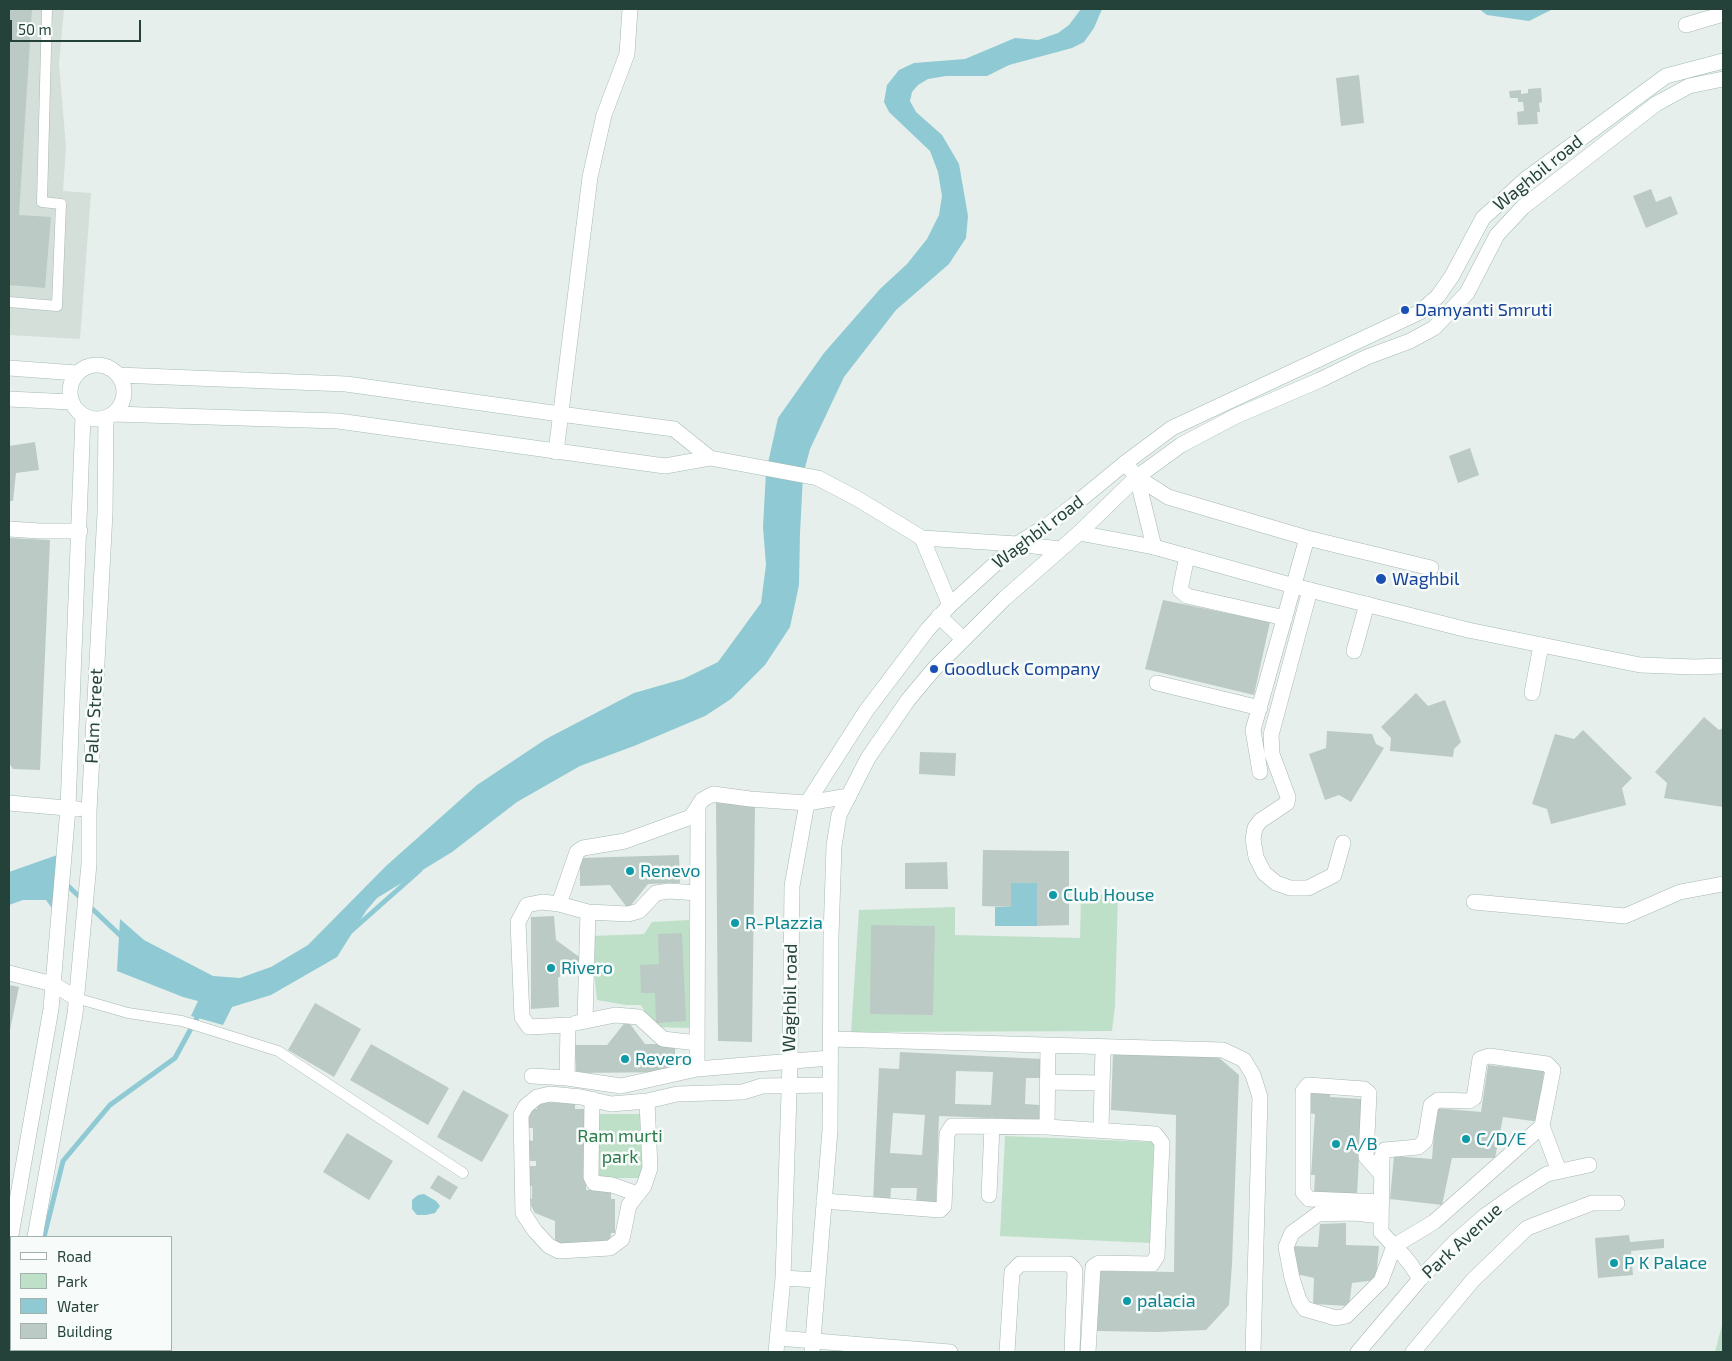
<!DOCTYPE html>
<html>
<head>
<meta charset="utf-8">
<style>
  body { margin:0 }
  #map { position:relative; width:1732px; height:1361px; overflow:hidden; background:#e6efeb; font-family:"Exo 2",sans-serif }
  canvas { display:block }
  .frame { position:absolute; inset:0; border:10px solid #24423a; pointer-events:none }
  .legend { position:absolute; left:10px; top:1236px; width:162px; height:115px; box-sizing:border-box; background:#f7fbf9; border:1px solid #a3b1ad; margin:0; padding:6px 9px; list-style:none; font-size:15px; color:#24423a }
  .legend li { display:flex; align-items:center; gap:10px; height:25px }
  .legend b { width:25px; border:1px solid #a3b1ad }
  .scale { position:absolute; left:10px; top:20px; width:131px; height:22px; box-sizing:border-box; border:2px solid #24423a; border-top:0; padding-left:6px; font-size:15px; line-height:18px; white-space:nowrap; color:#24423a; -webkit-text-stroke:4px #f7fbf9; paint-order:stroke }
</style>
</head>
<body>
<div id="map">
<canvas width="1732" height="1361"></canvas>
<div class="frame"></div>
<ul class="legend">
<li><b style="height:6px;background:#fff"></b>Road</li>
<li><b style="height:14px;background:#bfe0c8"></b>Park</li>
<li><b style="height:14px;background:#8ec9d4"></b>Water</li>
<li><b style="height:14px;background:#bbcac4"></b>Building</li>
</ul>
<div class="scale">50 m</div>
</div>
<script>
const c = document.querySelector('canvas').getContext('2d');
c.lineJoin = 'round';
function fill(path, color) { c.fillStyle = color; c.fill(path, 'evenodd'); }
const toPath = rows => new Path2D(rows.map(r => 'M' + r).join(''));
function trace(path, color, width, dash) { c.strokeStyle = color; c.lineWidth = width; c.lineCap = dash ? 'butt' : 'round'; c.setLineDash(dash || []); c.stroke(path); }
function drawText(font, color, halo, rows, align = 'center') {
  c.font = font + ' "Exo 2",sans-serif'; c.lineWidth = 5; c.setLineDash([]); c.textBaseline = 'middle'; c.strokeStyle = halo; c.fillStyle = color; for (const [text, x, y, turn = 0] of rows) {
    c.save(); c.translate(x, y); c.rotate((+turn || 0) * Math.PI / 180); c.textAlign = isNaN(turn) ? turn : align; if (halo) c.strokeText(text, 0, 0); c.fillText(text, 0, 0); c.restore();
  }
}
fill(toPath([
  [9,9,64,9,59,64,66,147,63,191,91,193,80,339,9,335]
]), '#d4dfda');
fill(toPath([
  [1081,894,1118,895,1115,1006,1112,1031,851,1032,859,910,955,907,955,935,1080,938],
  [689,920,690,1028,653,1027,641,1005,626,1005,597,1000,590,936,644,934,652,922],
  [599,1114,643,1114,642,1178,598,1178],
  [1005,1136,1154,1142,1150,1243,1000,1236],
  [1723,1321,1723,1352,1715,1352]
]), '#bfe0c8');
fill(toPath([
  [1081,9,1102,9,1094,28,1084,42,1072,48,1009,65,987,76,946,76,928,79,918,85,912,92,910,101,916,112,942,135,959,164,968,216,966,238,949,264,896,310,844,377,810,449,803,475,800,533,799,585,790,627,765,665,731,699,705,716,634,746,580,766,517,802,452,852,377,898,366,911,337,957,271,995,232,1007,223,1025,191,1016,198,1001,183,997,117,971,120,919,144,940,213,976,240,978,271,967,308,945,386,866,477,785,546,739,634,693,683,679,718,662,761,603,766,565,763,527,766,472,778,418,824,353,880,289,907,264,927,239,939,215,942,196,938,172,930,151,889,112,884,102,887,85,899,70,914,63,965,59,1015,38,1038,40,1058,33,1069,25],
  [1479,9,1553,9,1529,21,1487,15],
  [63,853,59,918,46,900,23,900,9,905,9,872],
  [1011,883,1037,883,1037,926,995,926,995,907,1011,907],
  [424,1194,436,1201,440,1206,435,1213,426,1215,417,1215,412,1209,412,1200,418,1195]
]), '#8ec9d4');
trace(toPath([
  [66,884,123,938],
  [350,932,420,870],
  [44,1237,63,1161,110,1105,175,1058,200,1012]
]), '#8ec9d4', 5);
fill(toPath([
  [9,9,32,9,19,215,51,217,45,288,9,285],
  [1359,75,1364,123,1341,126,1336,78],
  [1541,88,1542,102,1539,103,1540,112,1537,112,1538,124,1518,125,1517,112,1524,111,1523,102,1518,102,1518,98,1510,98,1509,91,1521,90,1521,94,1528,93,1528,89],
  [1651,189,1656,202,1671,196,1678,214,1646,228,1633,196],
  [35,442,39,470,16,473,13,501,9,501,9,446],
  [1470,448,1479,475,1458,483,1449,456],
  [9,538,50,540,40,770,13,769,9,763],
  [1163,600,1270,622,1254,695,1145,669],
  [1416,693,1428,706,1445,700,1461,742,1454,749,1453,757,1390,751,1391,738,1381,727],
  [1704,717,1719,730,1723,728,1723,807,1664,798,1667,783,1655,772],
  [1583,730,1632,778,1622,788,1626,805,1551,824,1547,809,1532,804,1555,734,1574,739],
  [1327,731,1372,734,1376,744,1384,748,1351,802,1339,795,1325,800,1309,754,1326,748],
  [920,752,956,753,955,776,919,774],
  [716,803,755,804,752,1042,718,1041],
  [983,850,1069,851,1069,925,1037,926,1037,883,1011,883,1011,907,982,906],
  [679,855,680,883,648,884,628,909,610,885,580,886,580,858],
  [947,862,948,889,905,889,905,863],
  [554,916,556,940,582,959,558,978,559,1007,531,1009,531,917],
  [871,925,935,926,933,1015,870,1014],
  [682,933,686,1021,656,1023,655,993,641,993,640,965,659,964,658,934],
  [9,985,19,987,10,1030,9,1030],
  [315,1003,361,1029,334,1077,288,1050],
  [627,1020,645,1044,675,1044,675,1072,576,1073,575,1045,607,1045],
  [371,1044,449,1088,428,1125,350,1080],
  [900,1052,1042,1059,1041,1078,1026,1078,1025,1104,1040,1105,1039,1120,939,1116,936,1205,916,1204,917,1188,891,1188,890,1203,873,1202,879,1068,899,1069],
  [956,1071,993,1072,991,1105,955,1104],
  [893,1113,925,1115,922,1155,890,1153],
  [1113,1053,1217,1056,1239,1075,1232,1264,1229,1305,1206,1330,1156,1332,1097,1331,1098,1271,1174,1272,1176,1115,1111,1110],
  [1488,1065,1544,1071,1540,1122,1503,1117,1495,1158,1452,1158,1442,1205,1390,1199,1394,1156,1432,1159,1436,1108,1481,1112],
  [463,1090,509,1115,482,1162,437,1137],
  [1309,1093,1330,1094,1330,1097,1362,1099,1357,1196,1314,1194,1315,1175,1311,1175,1315,1114,1307,1113],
  [537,1102,575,1103,575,1109,587,1109,586,1190,611,1190,611,1199,615,1199,615,1233,611,1233,610,1244,555,1246,555,1221,535,1213,527,1198,532,1199,532,1186,527,1186,528,1166,536,1166,536,1161,527,1161,527,1140,533,1141,533,1128,528,1128,528,1109,537,1109],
  [347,1133,393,1161,369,1200,323,1172],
  [438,1175,458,1187,450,1200,430,1188],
  [1346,1223,1346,1245,1379,1246,1376,1280,1352,1283,1349,1306,1313,1304,1314,1278,1292,1273,1292,1246,1318,1247,1320,1224],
  [1629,1235,1630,1242,1664,1239,1664,1248,1631,1251,1633,1275,1598,1278,1595,1238]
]), '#bbcac4');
const lane = toPath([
  [9,302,57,306,61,204,42,202,47,9],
  [76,998,128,1013,182,1021,278,1051,463,1173]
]);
const street = toPath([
  [1686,25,1723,14],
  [556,452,590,177,604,115,627,54,630,9],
  [1125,463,1137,477,1168,497,1307,538,1431,568],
  [1137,477,1154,547],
  [9,529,40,531,80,531],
  [1187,556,1180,590,1187,596,1285,618],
  [1310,590,1271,735,1272,754,1288,797,1287,803,1260,821,1255,828,1253,839,1256,857,1264,873,1276,883,1290,888,1308,888,1334,875,1343,843],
  [1354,651,1367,604],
  [1157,683,1260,708],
  [1532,693,1541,645],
  [1260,772,1253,730,1307,538],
  [9,803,78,809],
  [1474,902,1625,916,1680,892,1723,884],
  [559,904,588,912,585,1021],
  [588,912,628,914,639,911,656,893,669,891,698,893],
  [9,973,53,984,76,998],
  [576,1023,615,1015,639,1017,663,1039,697,1043],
  [831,1039,1223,1050,1244,1060,1253,1075,1260,1097,1253,1352],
  [830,1058,697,1069,621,1086,567,1078,568,1025,529,1027,522,1017,518,922,527,905,542,902,559,904,577,852,583,848,625,841,691,817,702,800,713,794,750,799,807,803,849,796],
  [697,1069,698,806],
  [532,1076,567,1078],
  [1047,1082,1102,1083],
  [592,1099,591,1177,594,1183,612,1185,638,1194],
  [647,1101,650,1168,644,1186,629,1205,622,1239,610,1248,559,1251,549,1246,535,1231,523,1213,521,1115,526,1106,537,1097,550,1094,581,1097,611,1104,647,1101,677,1094,743,1092,762,1086,830,1085],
  [1542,1126,1559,1171],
  [1047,1127,1155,1134,1162,1143,1157,1256,1152,1264,1099,1263,1093,1267,1088,1352],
  [1101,1130,1103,1047],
  [989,1195,992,1126],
  [824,1201,940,1210,944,1206,947,1134,952,1126,1047,1127,1048,1046],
  [1382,1202,1309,1199,1303,1192,1303,1091,1308,1085,1364,1089,1369,1093,1366,1157,1382,1175],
  [1381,1216,1354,1213,1318,1214,1292,1233,1286,1247,1292,1278,1299,1300,1305,1309,1336,1318,1346,1316,1381,1281,1394,1246,1434,1222,1542,1126,1553,1070,1547,1064,1489,1056,1480,1059,1474,1098,1469,1101,1438,1100,1431,1105,1425,1141,1418,1147,1385,1150,1382,1156,1381,1232,1394,1246,1403,1255,1411,1265,1420,1279],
  [35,1237,75,1014,89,864,89,811,105,513,106,418],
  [9,1246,51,1009,68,808,83,416],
  [9,1287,11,1288],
  [12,1352,12,1350],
  [1007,1352,1012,1272,1020,1264,1069,1264,1073,1268,1075,1271,1072,1352],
  [1358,1352,1420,1279,1454,1243,1486,1215,1517,1193,1547,1174,1589,1165],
  [1413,1352,1473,1280,1527,1228,1592,1203,1617,1203]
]);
const secondary = toPath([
  '70 392a27 27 0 1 1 54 0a27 27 0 1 1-54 0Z',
  [9,368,77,373],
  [118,375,346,384,560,414,674,429,710,458],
  [9,399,71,402],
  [113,414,338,421,665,466,710,458,818,478,858,499,922,538,1017,544,1060,549],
  [1079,533,1154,547,1294,586,1468,630,1640,665,1695,667,1723,666],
  [922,538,950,605],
  [939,616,963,639],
  [783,1278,818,1280],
  [778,1338,950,1352],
  [776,1352,783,1278,790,1062,792,886,807,803,866,711,928,629,950,605,1017,544,1049,524,1074,505,1125,463,1172,428,1420,312,1438,296,1452,276,1483,218,1526,179,1666,76,1723,61],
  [812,1352,830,1130,831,936,834,846,839,815,868,758,908,700,934,669,1004,599,1079,533,1137,477,1181,445,1236,416,1320,380,1367,357,1410,341,1434,328,1467,293,1497,235,1523,207,1656,104,1689,86,1723,79]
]);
trace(lane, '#a8b8b2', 11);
trace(street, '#a8b8b2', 16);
trace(secondary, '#a4bbb3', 16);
trace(lane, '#fff', 10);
trace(street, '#fff', 15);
trace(secondary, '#fff', 15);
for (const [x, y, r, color] of [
  [1405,310,5,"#1a4fb4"],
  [1381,579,6,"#1a4fb4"],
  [934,669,5,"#1a4fb4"],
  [630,871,5,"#0f9aa8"],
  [1053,895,5,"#0f9aa8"],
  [735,923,5,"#0f9aa8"],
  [551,968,5,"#0f9aa8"],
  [625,1059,5,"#0f9aa8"],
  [1466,1139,5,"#0f9aa8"],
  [1336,1144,5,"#0f9aa8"],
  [1614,1263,5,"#0f9aa8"],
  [1127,1301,5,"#0f9aa8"]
]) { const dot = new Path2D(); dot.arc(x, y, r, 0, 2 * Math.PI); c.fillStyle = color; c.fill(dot); trace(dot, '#f7fbf9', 2); }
drawText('18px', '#24423a', '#f7fbf9', [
  ["Waghbil road",1538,173,-39],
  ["Waghbil road",1038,532,-37],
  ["Palm Street",94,716,-87],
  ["Waghbil road",790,998,-89],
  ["Park Avenue",1462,1241,-43]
]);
drawText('18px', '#164399', '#f7fbf9', [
  ["Damyanti Smruti",1415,310],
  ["Waghbil",1392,579],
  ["Goodluck Company",944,669]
], 'left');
drawText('18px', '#0d838f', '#f7fbf9', [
  ["Renevo",640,871],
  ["Club House",1063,895],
  ["R-Plazzia",745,923],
  ["Rivero",561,968],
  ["Revero",635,1059],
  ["C/D/E",1476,1139],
  ["A/B",1346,1144],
  ["P K Palace",1624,1263],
  ["palacia",1137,1301]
], 'left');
drawText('18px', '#2d7a4b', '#f7fbf9', [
  ["Ram murti",620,1136],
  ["park",620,1157]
]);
</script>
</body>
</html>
